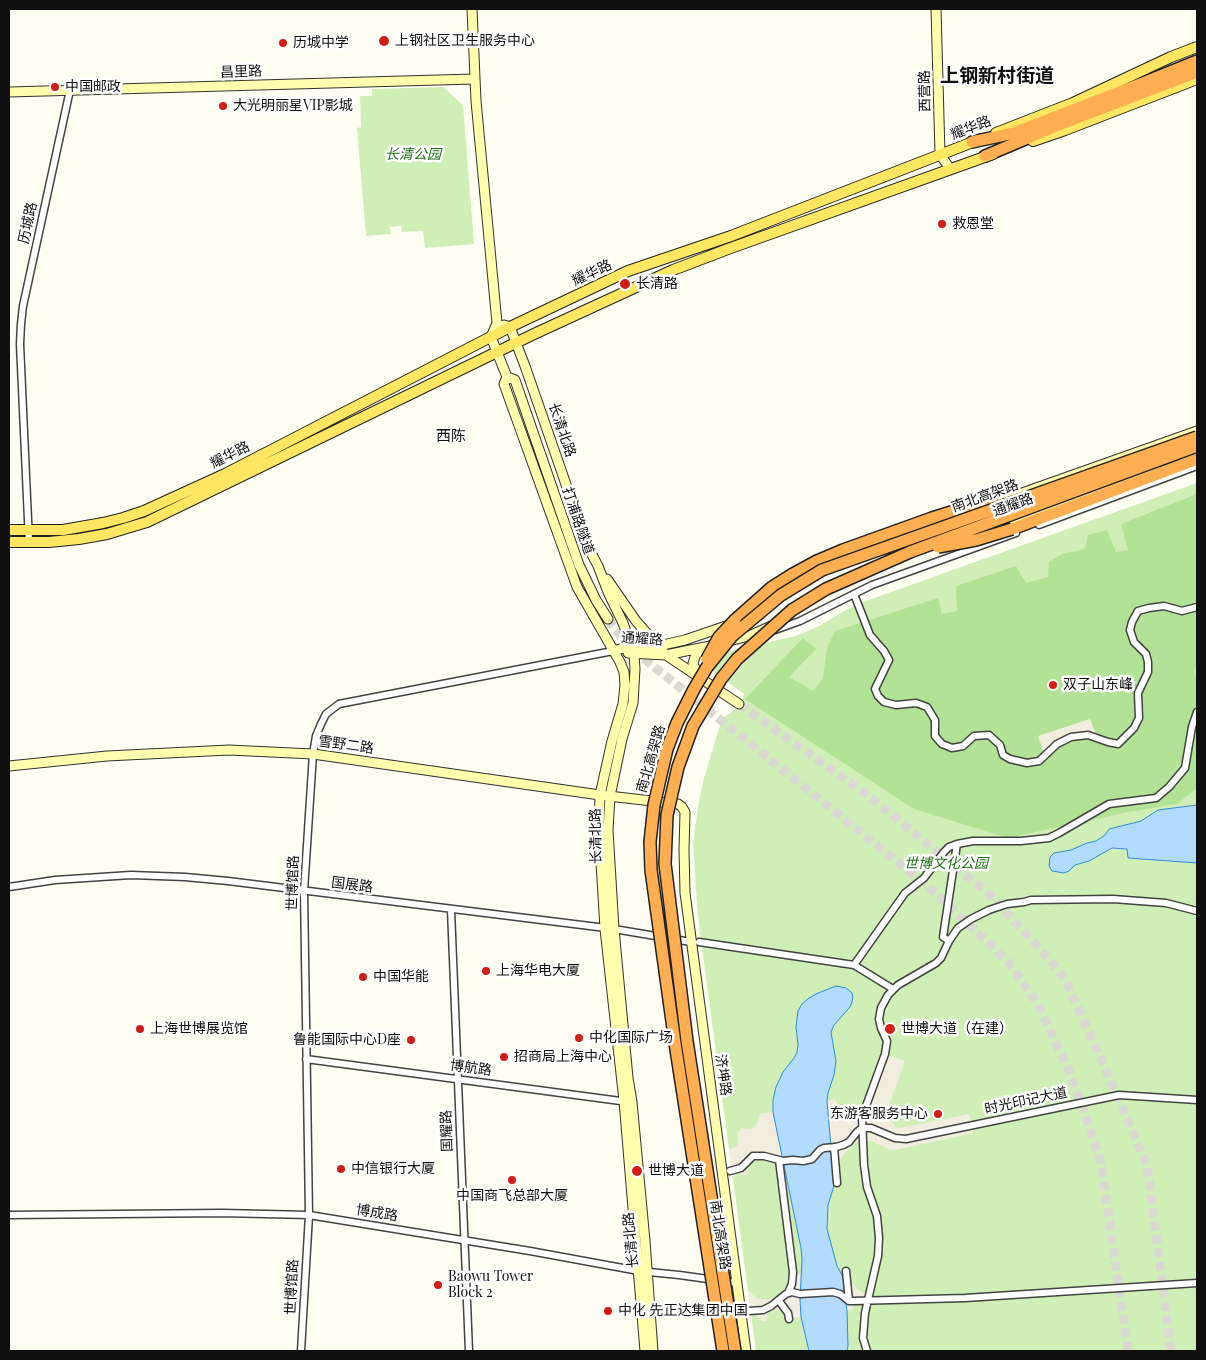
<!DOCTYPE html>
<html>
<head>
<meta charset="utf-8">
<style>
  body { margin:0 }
  #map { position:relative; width:1206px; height:1360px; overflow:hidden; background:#fffef3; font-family:"Playfair Display",serif }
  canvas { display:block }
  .frame { position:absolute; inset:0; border:10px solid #101010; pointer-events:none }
</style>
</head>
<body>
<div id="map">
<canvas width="1206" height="1360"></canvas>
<div class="frame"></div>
</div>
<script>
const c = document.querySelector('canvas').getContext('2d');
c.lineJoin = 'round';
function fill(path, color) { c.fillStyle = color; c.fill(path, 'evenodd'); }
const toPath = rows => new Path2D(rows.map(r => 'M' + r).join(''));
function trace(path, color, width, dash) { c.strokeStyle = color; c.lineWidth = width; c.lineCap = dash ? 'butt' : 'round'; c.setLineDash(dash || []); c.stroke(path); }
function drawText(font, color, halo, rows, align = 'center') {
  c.font = font + ' "Playfair Display","Noto Sans SC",serif'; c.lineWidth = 5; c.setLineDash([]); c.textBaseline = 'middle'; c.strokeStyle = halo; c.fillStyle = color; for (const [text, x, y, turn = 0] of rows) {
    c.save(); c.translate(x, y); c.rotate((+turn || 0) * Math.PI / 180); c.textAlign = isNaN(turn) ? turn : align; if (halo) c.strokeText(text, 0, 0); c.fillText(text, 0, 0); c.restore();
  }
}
fill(toPath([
  [443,87,463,105,474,244,425,248,423,231,402,232,401,226,390,227,391,234,366,236,357,128,361,127,360,96,372,96,372,89],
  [1197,483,1197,1351,756,1351,700,933,697,904,693,843,699,801,704,778,722,719,735,709,743,698,744,694,703,664,702,660,706,656,796,636,819,626,846,610,863,602]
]), '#d0efb7');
fill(toPath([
  [1197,494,1197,666,1194,670,1197,682,1197,788,1177,804,1124,813,1008,838,914,809,745,699,803,638,816,649,789,677,813,691,823,678,827,648,835,631,938,598,942,614,957,611,956,586,1016,566,1026,583,1048,577,1049,562,1062,554,1085,549,1088,535,1107,530,1116,552,1128,550,1121,524]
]), '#b1e295');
fill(toPath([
  [1090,719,1098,739,1071,737,1045,756,1038,736],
  [883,1054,905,1061,887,1111,888,1118,896,1127,898,1128,911,1126,969,1114,973,1133,895,1150,887,1149,872,1141,860,1140,855,1143,845,1153,841,1159,837,1168,790,1185,786,1188,786,1190,775,1164,771,1161,765,1159,754,1161,749,1167,747,1175,744,1175,740,1173,737,1173,733,1179,729,1150,737,1146,739,1139,737,1134,741,1128,747,1129,753,1128,757,1124,759,1118,759,1114,773,1112,774,1117,835,1099,839,1109,843,1113,847,1115,857,1114,860,1111],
  [795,1273,797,1275,801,1273,842,1280,844,1275,848,1277,851,1282,858,1290,862,1292,866,1293,863,1308,860,1304,855,1304,851,1311,846,1310,802,1314,801,1317,786,1319,785,1314,781,1311,776,1310,768,1313,766,1321,762,1321,757,1316,755,1315,753,1315,752,1318,748,1290,756,1298,763,1300,770,1299,776,1297,782,1294]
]), '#f2eedf');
const water = toPath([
  [1197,805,1197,863,1128,858,1127,849,1112,848,1089,861,1075,865,1069,871,1064,873,1052,871,1049,866,1050,857,1054,853,1071,850,1087,843,1096,841,1105,835,1109,829,1141,821,1158,810,1197,805],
  [836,986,846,988,852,993,853,997,852,1002,850,1007,834,1025,831,1032,836,1061,834,1075,828,1093,827,1101,834,1183,833,1189,828,1205,827,1229,837,1266,843,1277,847,1311,848,1346,847,1351,809,1351,801,1317,800,1299,802,1260,801,1248,773,1112,773,1100,776,1087,783,1072,794,1058,797,1052,798,1045,796,1027,798,1011,802,1004,809,998,816,994,836,986]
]);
fill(water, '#b2dbfd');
trace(water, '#308adc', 1);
trace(toPath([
  [608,619,627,645,919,879,965,921,1008,962,1038,1004,1068,1069,1084,1111,1101,1163,1128,1351],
  [739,704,867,795,988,893,1039,948,1065,979,1121,1104,1147,1165,1171,1351]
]), '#dbdad1', 9, [9, 4.5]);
const street = toPath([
  [1039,525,1197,466],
  [29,542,20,344,21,324,23,306,70,90],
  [854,594,870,635,884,651,889,660,875,689,878,696,884,702,896,705,916,703,927,707,935,720,935,736,942,744,952,748,963,746,974,736,989,735,1000,745,1003,755,1010,759,1027,763,1039,761,1057,744,1071,737,1088,735,1108,742,1118,744,1134,728,1139,718,1138,693,1148,672,1148,662,1146,654,1134,642,1130,630,1132,622,1138,611,1149,608,1164,606,1182,611,1197,607],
  [775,630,800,621,872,585,1016,533],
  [9,887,55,880,131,875,185,877,228,881,614,929,691,942],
  [451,910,469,1351],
  [949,941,943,937,957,844],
  [699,942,854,965,893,989],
  [854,965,905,893,924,878,944,852,949,847,957,844,973,841,1021,841,1049,838,1059,833,1109,804,1156,798,1169,787,1185,768,1192,727,1197,712],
  [306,1059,628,1102],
  [834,1147,837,1183],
  [779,1160,793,1272,792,1284,788,1293],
  [730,1171,741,1168,753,1156,764,1156,783,1161,793,1160,803,1161,812,1159,820,1150,824,1148,836,1147,843,1145,849,1142,857,1132,862,1128,871,1128,895,1138,906,1139,1119,1095,1197,1100],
  [9,1215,222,1213,309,1215,530,1251,639,1271,679,1275,737,1283],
  [846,1271,849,1301],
  [779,1301,788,1313,789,1319],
  [749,1311,763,1310,771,1306,786,1294,792,1292,800,1294,833,1292,840,1294,849,1301,853,1301,965,1298,1197,1283],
  [301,1351,309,1215,304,891,313,754,316,736,321,724,326,714,339,704,613,651],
  [867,1351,863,1338,865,1313,878,1256,879,1238,877,1216,867,1187,864,1165,862,1117,885,1054,887,1041,881,1028,879,1019,881,1008,888,995,898,985,936,963,941,958,949,941,958,928,971,919,989,910,1007,904,1024,902,1031,900,1113,899,1166,903,1197,911]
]);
const secondary = toPath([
  [472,9,476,101,497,323,491,337,507,377,504,384,577,587,620,662,624,672,625,685,623,704,612,741,600,795,599,830,605,929,624,1101,645,1351],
  [936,9,940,154,950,169],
  [9,92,474,79],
  [504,325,510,327,525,366,587,545,598,566,608,592,623,623,634,654,635,669,633,703,622,739,610,796,608,830,614,929,628,1078,632,1102,645,1241,653,1351],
  [507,377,515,380,579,565,596,600,608,619],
  [1182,459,1197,453],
  [994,503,1197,431],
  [999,525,1156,469],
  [876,545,906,533,956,516],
  [607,579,636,621,666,655,739,704],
  [613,651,631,646,658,646,685,640,729,625],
  [628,653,666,655,705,647,749,636,771,626],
  [697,675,693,663,696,654,703,649],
  [9,766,107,756,229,750,313,754,600,795,678,804,682,807,685,812,684,850,685,893,746,1351]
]);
const primary = toPath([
  [996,133,1073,103,1171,57,1197,47],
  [1033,141,1065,130,1197,79],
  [9,530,63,530,103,523,123,518,144,511,225,474,510,327,628,271,731,236,978,140],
  [9,542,49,542,79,539,107,534,147,522,534,334,673,270,728,249,993,154]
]);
const highway = toPath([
  [972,142,1014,133,1143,83,1197,61],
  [985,156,1061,124,1197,72],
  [1012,529,1197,459],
  [735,620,771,588,793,574,817,561,843,550,932,518,964,508,1000,501]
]);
trace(street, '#434343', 9);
trace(secondary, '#323232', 11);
trace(primary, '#212121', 12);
trace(highway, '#212121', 14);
trace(street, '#fff', 6);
trace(secondary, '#fffdae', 9);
trace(primary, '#ffe663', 10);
trace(highway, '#ffaf51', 11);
const highwayBridge = toPath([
  [938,547,976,540,1012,529],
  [707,659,719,637,735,620],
  [723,1351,675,1043,651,870,650,842,654,805,667,749,677,723,694,689,707,667,732,636,781,595,822,570,1197,437],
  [735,1351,687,1041,665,864,667,815,678,767,693,726,721,679,737,659,792,610,826,589,910,552,1197,446]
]);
trace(highwayBridge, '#212121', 14, []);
trace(highwayBridge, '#ffaf51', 11);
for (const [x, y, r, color] of [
  [384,41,6,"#d11d17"],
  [283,43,5,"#d11d17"],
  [55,87,5,"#d11d17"],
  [223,106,5,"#d11d17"],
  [942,224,5,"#d11d17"],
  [625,284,6,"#d11d17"],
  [1053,685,5,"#d11d17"],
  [486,971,5,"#d11d17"],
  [363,977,5,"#d11d17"],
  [140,1029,5,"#d11d17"],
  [890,1029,6,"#d11d17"],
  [579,1038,5,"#d11d17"],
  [411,1040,5,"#d11d17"],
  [504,1057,5,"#d11d17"],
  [938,1114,5,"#d11d17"],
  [341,1169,5,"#d11d17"],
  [637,1171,6,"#d11d17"],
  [512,1180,5,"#d11d17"],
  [438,1285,5,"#d11d17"],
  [608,1311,5,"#d11d17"]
]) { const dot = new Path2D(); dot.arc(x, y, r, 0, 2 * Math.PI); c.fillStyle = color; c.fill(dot); trace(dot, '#fff', 2); }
drawText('14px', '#101010', '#fff', [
  ["上钢社区卫生服务中心",395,41],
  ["历城中学",293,43],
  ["中国邮政",65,87],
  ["大光明丽星VIP影城",233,106],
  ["救恩堂",952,224],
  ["长清路",636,284],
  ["双子山东峰",1063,685],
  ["上海华电大厦",496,971],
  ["中国华能",373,977],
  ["上海世博展览馆",150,1029],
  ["世博大道（在建）",901,1029],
  ["中化国际广场",589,1038],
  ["鲁能国际中心D座",401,1040,"right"],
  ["招商局上海中心",514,1057],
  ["东游客服务中心",928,1114,"right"],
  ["中信银行大厦",351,1169],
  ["世博大道",648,1171],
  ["中国商飞总部大厦",512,1196,"center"],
  ["Baowu Tower",448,1277],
  ["Block 2",448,1293],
  ["中化 先正达集团中国",618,1311]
], 'left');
drawText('14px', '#101010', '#fff', [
  ["昌里路",241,72,-2],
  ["西营路",925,91,-91],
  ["耀华路",971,128,-21],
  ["历城路",28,223,-78],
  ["耀华路",592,273,-25],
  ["长清北路",562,430,71],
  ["耀华路",230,455,-27],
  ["南北高架路",985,496,-20],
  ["通耀路",1013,505,-20],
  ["打浦路隧道",578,521,71],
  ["通耀路",642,639,4],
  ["雪野二路",346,745,8],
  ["南北高架路",651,759,-74],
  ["长清北路",596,836,-91],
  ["世博馆路",293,883,-88],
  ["国展路",352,885,7],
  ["博航路",471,1068,8],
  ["济坤路",723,1075,82],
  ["时光印记大道",1026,1101,-12],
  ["国耀路",447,1131,-92],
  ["博成路",377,1213,9],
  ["南北高架路",720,1235,81],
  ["长清北路",631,1240,-95],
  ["世博馆路",292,1287,-87]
]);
drawText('italic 14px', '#237118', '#fff', [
  ["长清公园",413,155],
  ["世博文化公园",946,864]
]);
drawText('15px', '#101010', '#fff', [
  ["西陈",451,436]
]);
drawText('bold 19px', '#101010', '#fff', [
  ["上钢新村街道",997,76]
]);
</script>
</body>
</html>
